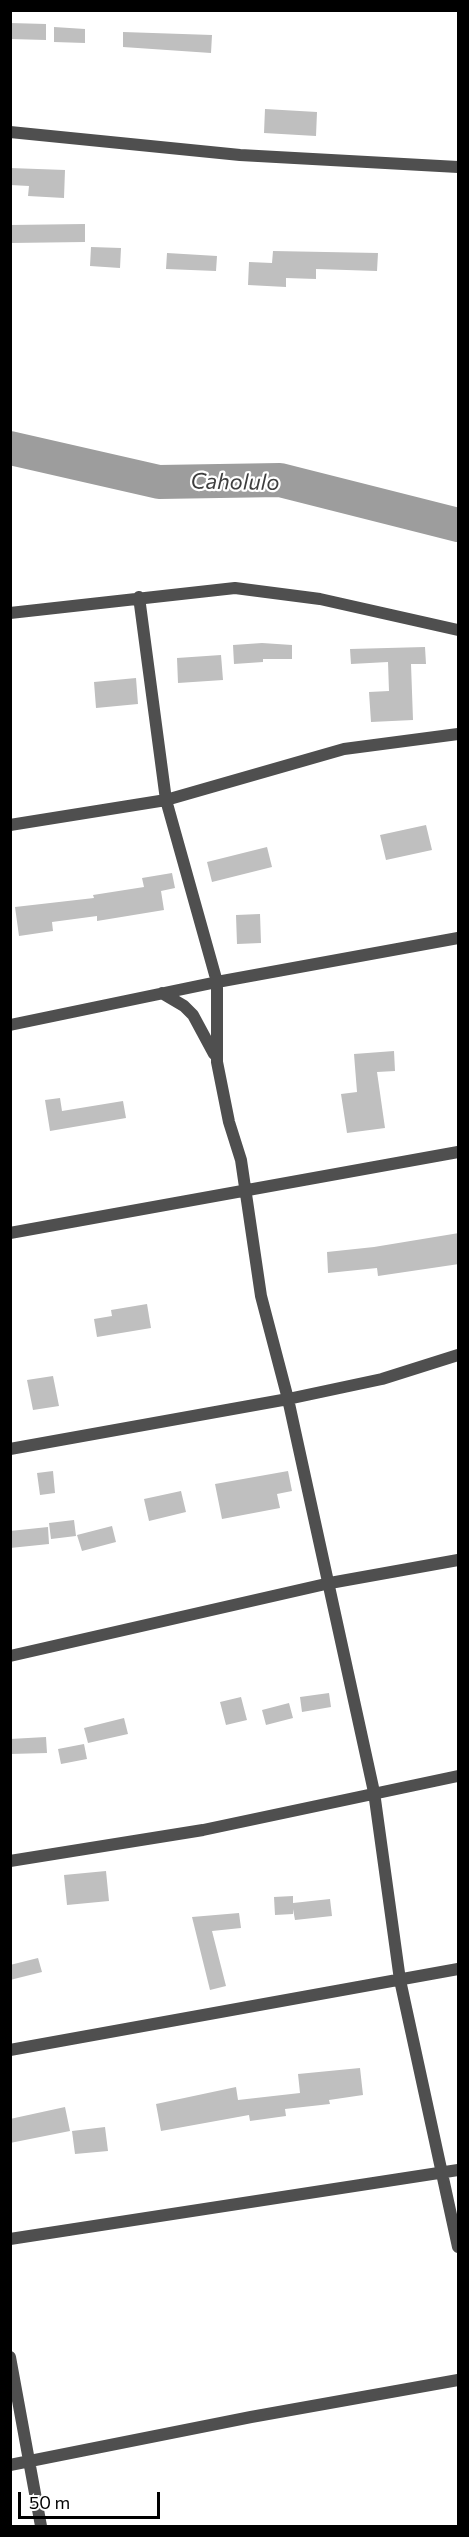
<!DOCTYPE html>
<html>
<head>
<meta charset="utf-8">
<style>
  body { margin:0 }
  #map { position:relative; width:469px; height:2537px; overflow:hidden; background:#fff; font-family:Commissioner,sans-serif }
  canvas { display:block }
  .frame { position:absolute; inset:0; border:12px solid #000; pointer-events:none }
  .scale { position:absolute; left:18px; top:2492px; width:142px; height:27px; box-sizing:border-box; border:3px solid #000; border-top:0; padding-left:8px; font-size:18px; line-height:21px; white-space:nowrap; color:#000; -webkit-text-stroke:4px #fff; paint-order:stroke }
</style>
</head>
<body>
<div id="map">
<canvas width="469" height="2537"></canvas>
<div class="frame"></div>
<div class="scale">50 m</div>
</div>
<script>
const c = document.querySelector('canvas').getContext('2d');
c.lineJoin = 'round';
const toPath = rows => new Path2D(rows.map(r => 'M' + r).join(''));
function trace(path, color, width, dash) { c.strokeStyle = color; c.lineWidth = width; c.lineCap = dash ? 'butt' : 'round'; c.setLineDash(dash || []); c.stroke(path); }
function fill(path, color) { c.fillStyle = color; c.fill(path, 'evenodd'); }
function drawText(font, color, halo, rows, align = 'center') {
  c.font = font + ' Commissioner,sans-serif'; c.lineWidth = 4.5; c.setLineDash([]); c.textBaseline = 'middle'; c.strokeStyle = halo; c.fillStyle = color; for (const [text, x, y, turn = 0] of rows) {
    c.save(); c.translate(x, y); c.rotate((+turn || 0) * Math.PI / 180); c.textAlign = isNaN(turn) ? turn : align; if (halo) c.strokeText(text, 0, 0); c.fillText(text, 0, 0); c.restore();
  }
}
trace(toPath([
  [10,448,159,482,280,480,458,525]
]), '#9d9d9d', 34);
fill(toPath([
  [10,23,46,24,46,40,10,39],
  [54,27,85,29,85,43,54,42],
  [123,32,212,35,211,53,123,47],
  [265,109,317,112,316,136,264,133],
  [10,168,65,170,64,198,28,196,29,186,10,185],
  [85,224,85,242,10,243,10,225],
  [91,247,121,248,120,268,90,266],
  [273,251,378,253,377,271,316,269,316,279,286,278,286,287,248,285,249,262,272,263],
  [167,253,217,256,216,271,166,269],
  [262,643,292,645,292,659,263,659,263,662,234,664,233,645],
  [425,647,426,664,411,664,413,720,371,722,369,692,389,691,388,662,351,664,350,649],
  [221,655,223,680,178,683,177,658],
  [136,678,138,704,96,708,94,682],
  [426,825,432,850,386,860,380,835],
  [267,847,272,867,212,882,207,862],
  [172,873,175,888,161,891,164,910,97,921,97,916,52,922,53,931,19,936,15,907,94,898,93,895,144,887,142,878],
  [260,914,261,943,237,944,236,915],
  [394,1051,395,1071,377,1072,385,1128,347,1133,341,1094,357,1092,354,1054],
  [60,1098,62,1111,123,1101,126,1118,50,1131,45,1100],
  [459,1233,459,1264,378,1276,377,1268,328,1273,327,1252,374,1247],
  [147,1304,151,1328,97,1337,94,1319,112,1316,111,1310],
  [53,1376,59,1406,33,1410,27,1380],
  [53,1471,55,1493,40,1495,37,1473],
  [288,1471,292,1491,277,1494,280,1508,222,1519,215,1484],
  [181,1491,186,1512,149,1521,144,1499],
  [74,1520,76,1536,51,1539,49,1523],
  [112,1526,116,1542,82,1551,77,1535],
  [48,1527,49,1544,10,1548,10,1531],
  [329,1693,331,1707,302,1712,300,1697],
  [241,1697,247,1720,226,1725,220,1702],
  [289,1703,293,1718,266,1725,262,1710],
  [124,1718,128,1734,88,1743,84,1728],
  [46,1737,47,1753,10,1754,10,1739],
  [84,1744,87,1759,61,1764,58,1749],
  [106,1871,109,1901,67,1905,64,1875],
  [293,1896,293,1903,330,1899,332,1916,295,1920,293,1909,293,1914,275,1915,274,1897],
  [239,1913,241,1928,212,1931,226,1986,210,1990,192,1917],
  [38,1958,42,1972,10,1980,10,1965],
  [360,2068,363,2095,329,2100,330,2104,285,2109,286,2116,250,2121,249,2115,161,2131,156,2104,236,2087,238,2100,300,2093,298,2074],
  [65,2107,70,2131,10,2143,10,2119],
  [105,2127,108,2151,75,2154,72,2131]
]), '#bfbfbf');
trace(toPath([
  [10,132,240,155,458,167],
  [139,597,166,800,217,982,217,1062,229,1122,241,1160,261,1296,288,1399,374,1792,400,1980,458,2247],
  [10,613,235,588,320,599,458,630],
  [10,825,166,800,344,749,458,734],
  [162,993,184,1006,193,1015,214,1054],
  [10,1025,217,982,458,938],
  [10,1233,458,1152],
  [10,1449,288,1399,382,1379,458,1355],
  [10,1656,330,1583,458,1560],
  [10,1861,203,1830,458,1776],
  [10,2050,458,1969],
  [10,2239,458,2170],
  [10,2357,41,2526],
  [10,2465,251,2417,458,2380]
]), '#4f4f4f', 12);
drawText('italic 22px', '#3e3e3e', '#fff', [
  ["Caholulo",235,482,1]
]);
</script>
</body>
</html>
